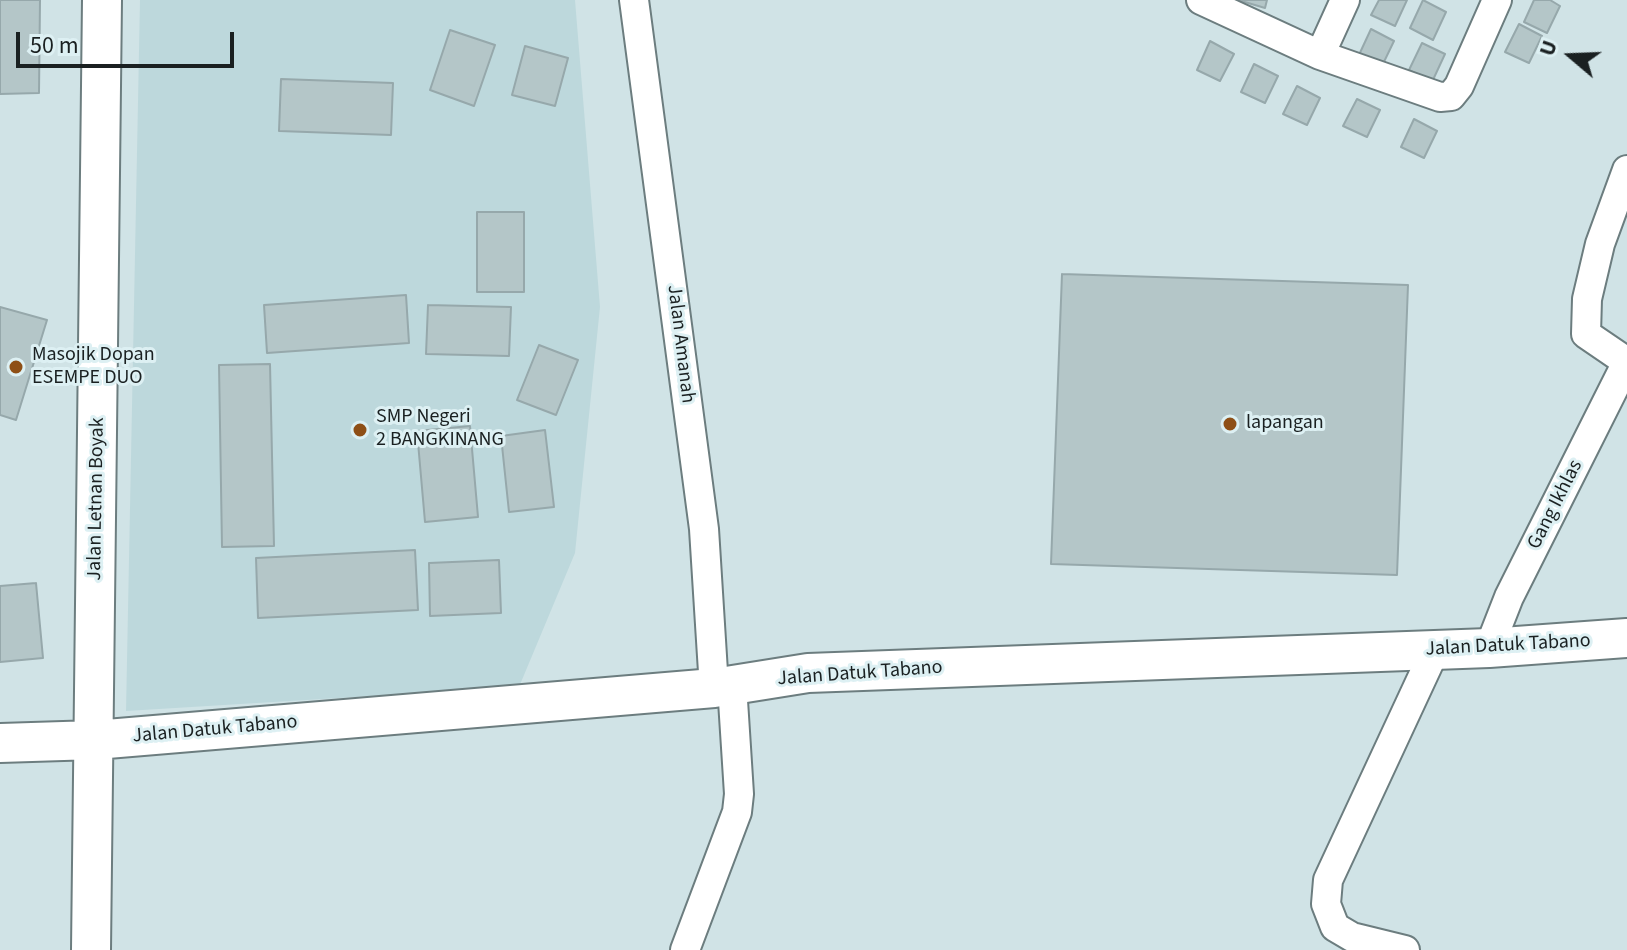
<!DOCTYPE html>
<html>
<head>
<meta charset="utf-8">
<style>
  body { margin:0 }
  #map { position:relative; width:1627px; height:950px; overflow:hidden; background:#d0e3e6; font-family:"Source Sans 3",sans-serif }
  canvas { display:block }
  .north { position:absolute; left:1531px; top:16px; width:80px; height:80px; -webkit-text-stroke:6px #ddf0f3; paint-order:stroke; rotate:289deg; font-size:22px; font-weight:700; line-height:32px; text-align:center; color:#1a2021 }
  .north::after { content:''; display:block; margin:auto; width:28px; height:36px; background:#1a2021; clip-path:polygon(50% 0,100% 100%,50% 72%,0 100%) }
  .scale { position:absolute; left:16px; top:32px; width:218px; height:36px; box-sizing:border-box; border:4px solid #1a2021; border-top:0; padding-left:10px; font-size:24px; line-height:28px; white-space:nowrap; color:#1a2021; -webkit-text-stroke:6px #ddf0f3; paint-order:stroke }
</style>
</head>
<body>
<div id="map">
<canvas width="1627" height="950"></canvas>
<div class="north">U</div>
<div class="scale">50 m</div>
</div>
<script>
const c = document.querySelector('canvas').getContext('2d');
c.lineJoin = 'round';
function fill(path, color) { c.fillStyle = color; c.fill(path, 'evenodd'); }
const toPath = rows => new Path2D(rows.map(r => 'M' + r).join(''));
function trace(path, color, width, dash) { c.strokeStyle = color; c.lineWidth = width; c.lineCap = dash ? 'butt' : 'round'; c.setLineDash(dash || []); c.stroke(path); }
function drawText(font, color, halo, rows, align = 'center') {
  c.font = font + ' "Source Sans 3",sans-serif'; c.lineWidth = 6; c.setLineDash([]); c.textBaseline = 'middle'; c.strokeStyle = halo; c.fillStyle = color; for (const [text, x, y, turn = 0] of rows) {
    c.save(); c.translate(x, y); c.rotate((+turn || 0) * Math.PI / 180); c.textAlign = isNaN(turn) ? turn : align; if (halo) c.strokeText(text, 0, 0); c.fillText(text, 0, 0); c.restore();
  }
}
fill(toPath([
  [140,0,575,0,600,307,575,553,519,687,126,711]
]), '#bdd8dc');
const building = toPath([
  [0,0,40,0,39,93,0,94,0,0],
  [1238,0,1267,0,1265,8,1238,0],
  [1379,0,1407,0,1395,26,1371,15,1379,0],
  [1423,0,1446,12,1433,40,1410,28,1423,0],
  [1534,0,1550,0,1560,6,1547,33,1524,22,1534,0],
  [1519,24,1542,36,1529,63,1505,52,1519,24],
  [1371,29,1394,41,1381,68,1358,57,1371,29],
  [450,30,495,45,474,106,430,90,450,30],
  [1210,41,1234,54,1220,81,1197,70,1210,41],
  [1422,43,1445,54,1432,82,1409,70,1422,43],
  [525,46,568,58,555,106,512,95,525,46],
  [1254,64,1278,76,1265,103,1241,92,1254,64],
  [281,79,393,83,391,135,279,131,281,79],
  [1297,86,1320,98,1307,125,1283,114,1297,86],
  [1357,99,1380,110,1367,137,1343,126,1357,99],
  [1414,119,1437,131,1424,158,1401,147,1414,119],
  [477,212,524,212,524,292,477,292,477,212],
  [1062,274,1408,285,1397,575,1051,564,1062,274],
  [406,295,409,343,267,353,264,305,406,295],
  [428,305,511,307,509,356,426,354,428,305],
  [0,307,47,320,16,420,0,415,0,307],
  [539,345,578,360,556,415,517,400,539,345],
  [270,364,274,546,222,547,219,365,270,364],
  [470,426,478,517,425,522,417,431,470,426],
  [545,430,554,507,509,512,501,436,545,430],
  [415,550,418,610,258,618,256,558,415,550],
  [499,560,501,613,430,616,429,563,499,560],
  [36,583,43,658,0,662,0,586,36,583]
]);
fill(building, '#b4c6c8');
trace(building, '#96a8ab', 2);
const street = toPath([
  [634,0,704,529,714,688],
  [1201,0,1320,55,1440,97,1451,96,1459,86,1497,0],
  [1320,55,1345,0],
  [1627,170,1600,244,1587,299,1586,334,1627,362],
  [1489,648,1509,597,1627,362],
  [685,950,737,812,739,794,732,685],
  [1405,950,1352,937,1335,927,1326,904,1328,880,1435,650]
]);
const secondary = toPath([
  [0,743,95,740,714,688,808,673,1489,648,1627,638],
  [91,950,102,0]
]);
trace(street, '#6c7d7f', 32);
trace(secondary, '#6c7d7f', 42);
trace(street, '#fff', 28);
trace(secondary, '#fff', 38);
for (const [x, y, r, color] of [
  [16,367,8,"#8e4f16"],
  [1230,424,8,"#8e4f16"],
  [360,430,8,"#8e4f16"]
]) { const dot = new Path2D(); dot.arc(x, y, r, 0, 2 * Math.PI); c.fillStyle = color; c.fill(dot); trace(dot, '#ddf0f3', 3); }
drawText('20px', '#1a2021', '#ddf0f3', [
  ["Jalan Amanah",680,344,83],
  ["Jalan Letnan Boyak",97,499,-89],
  ["Gang Ikhlas",1556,505,-63],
  ["Jalan Datuk Tabano",1508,646,-3],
  ["Jalan Datuk Tabano",860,674,-4],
  ["Jalan Datuk Tabano",215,730,-5]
]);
drawText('20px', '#1a2021', '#ddf0f3', [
  ["Masojik Dopan",32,356],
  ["ESEMPE DUO",32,379],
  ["SMP Negeri",376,418],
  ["2 BANGKINANG",376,441],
  ["lapangan",1246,424]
], 'left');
</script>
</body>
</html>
